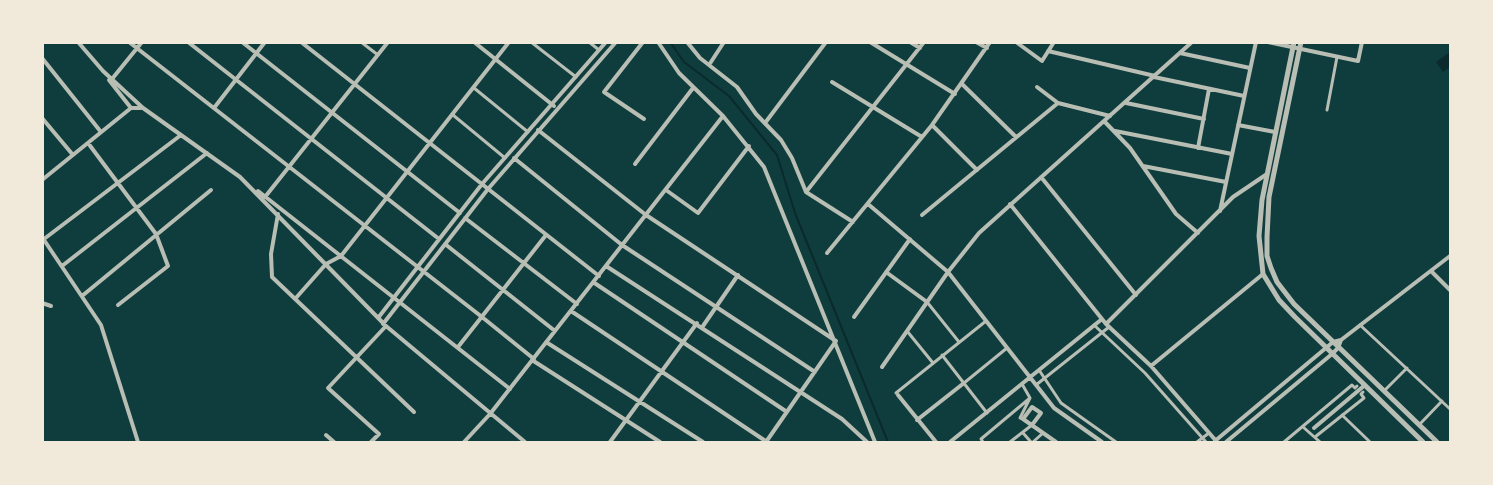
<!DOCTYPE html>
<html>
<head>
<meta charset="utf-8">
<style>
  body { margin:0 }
  #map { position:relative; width:1493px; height:485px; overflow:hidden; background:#0f3d3e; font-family:Georgia,serif }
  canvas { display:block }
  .frame { position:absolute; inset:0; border:44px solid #f1e9da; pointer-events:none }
</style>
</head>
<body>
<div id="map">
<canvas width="1493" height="485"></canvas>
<div class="frame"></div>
</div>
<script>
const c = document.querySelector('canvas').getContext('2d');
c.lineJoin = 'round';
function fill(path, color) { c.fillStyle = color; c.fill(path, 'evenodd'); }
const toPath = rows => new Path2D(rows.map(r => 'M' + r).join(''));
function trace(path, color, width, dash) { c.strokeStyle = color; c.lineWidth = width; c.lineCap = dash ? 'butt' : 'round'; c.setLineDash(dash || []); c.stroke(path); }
fill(toPath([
  [1450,52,1450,67,1443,72,1436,62]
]), '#0a2a2b');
trace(toPath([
  [670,42,684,62,729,96,777,155,795,213,888,442]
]), '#0a2a2b', 2);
trace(toPath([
  [361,42,378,55],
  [531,42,576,77],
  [589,42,599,50],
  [474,88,528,132],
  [1327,110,1337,57],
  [453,115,505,158],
  [927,302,959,342],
  [1094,325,1145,373,1206,442],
  [1360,325,1450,409],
  [907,331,933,363],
  [942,355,987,413],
  [1039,370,1061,403,1116,442],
  [964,383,1007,348],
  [1022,384,1030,398],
  [1036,385,1109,327],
  [1384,391,1407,368],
  [896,393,986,321],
  [1342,415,1370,442],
  [1419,425,1442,401],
  [1303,427,1320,442],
  [1023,433,1031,442],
  [1315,437,1364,398,1361,394,1363,392],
  [983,442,981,439,1030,398,1020,418,1023,419],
  [1010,442,1032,425],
  [1033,442,1043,433],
  [1197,442,1209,433],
  [1284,442,1352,385,1355,388,1357,386]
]), '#b8beb3', 3);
trace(toPath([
  [78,42,103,71,143,108,240,177,386,326,525,442],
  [129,42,482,317,534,359,532,360,660,442],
  [188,42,439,239],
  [242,42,460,213],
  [301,42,599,276],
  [474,42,554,106],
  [643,42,604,92,644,119],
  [658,42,679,73,723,116,764,167,875,442],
  [687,42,700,58,737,87,756,114,781,140,792,158,806,192,853,222],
  [870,42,955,94],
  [910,42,920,48],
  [976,42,987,48],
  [1016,42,1042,61,1054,42],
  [1268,42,1358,61,1362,42],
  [1048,51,1155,76,1154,77,1244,96],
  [1180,53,1250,68],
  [42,58,101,132],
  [709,65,724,42],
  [112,79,142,42],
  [109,80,131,108],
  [832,82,922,137],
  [962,84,1016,137],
  [1037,87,1058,103,1110,116],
  [1126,103,1204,119],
  [214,108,265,42],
  [42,118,73,155],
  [1104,121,1130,148,1176,214,1198,233],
  [765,123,826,42],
  [932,125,977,170],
  [1238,125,1275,132],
  [538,130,646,215,836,341,766,442],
  [1115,131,1232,154],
  [88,143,156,234,168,266,118,305],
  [1198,148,1209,89],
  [514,158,622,245,815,372],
  [635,164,693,88],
  [1143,166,1226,182],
  [1041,177,1136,295],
  [42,180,131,108,141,108],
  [666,190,698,213,749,146],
  [258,191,510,389],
  [806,192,924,42],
  [265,197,388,42],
  [868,204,948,272,1054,408,1102,442],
  [1010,204,1106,324,1151,366,1217,442],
  [1220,211,1256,42],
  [278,214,271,254,272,277,414,412],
  [922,215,1058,103],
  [465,218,577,304],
  [42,237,101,325,138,442],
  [44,239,181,135],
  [445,244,555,331],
  [827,253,932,125,990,42],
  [62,266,207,153],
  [606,266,842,419,867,442],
  [1431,271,1450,290],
  [886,272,927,302],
  [593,282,787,412],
  [82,296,211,190],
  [295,299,326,264,341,256,509,42],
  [42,303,51,306],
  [571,311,767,442],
  [854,317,910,239],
  [378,318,482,184,606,42],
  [383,324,488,189,616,42],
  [1106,324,1233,197,1267,174],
  [703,326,738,275],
  [546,342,703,442],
  [458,347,546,235],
  [1151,366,1263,274],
  [882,367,948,272,979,233,1192,42],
  [898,395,936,442],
  [917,420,964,383],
  [1032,425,1041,413,1032,407,1023,419,1056,442],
  [1314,428,1365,385],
  [326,435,334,442],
  [1215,441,1333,342,1341,340,1450,256],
  [371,442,379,434,328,388,386,326],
  [464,442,490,414,723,116],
  [610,442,697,323],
  [950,442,1102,319],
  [1226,442,1332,354,1338,348,1341,340]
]), '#b8beb3', 4);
trace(toPath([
  [1294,42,1262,200,1259,236,1263,274,1279,300,1295,317,1423,442],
  [1301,42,1269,197,1267,237,1267,256,1271,268,1277,282,1294,304,1437,442]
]), '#b8beb3', 5);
</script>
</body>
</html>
